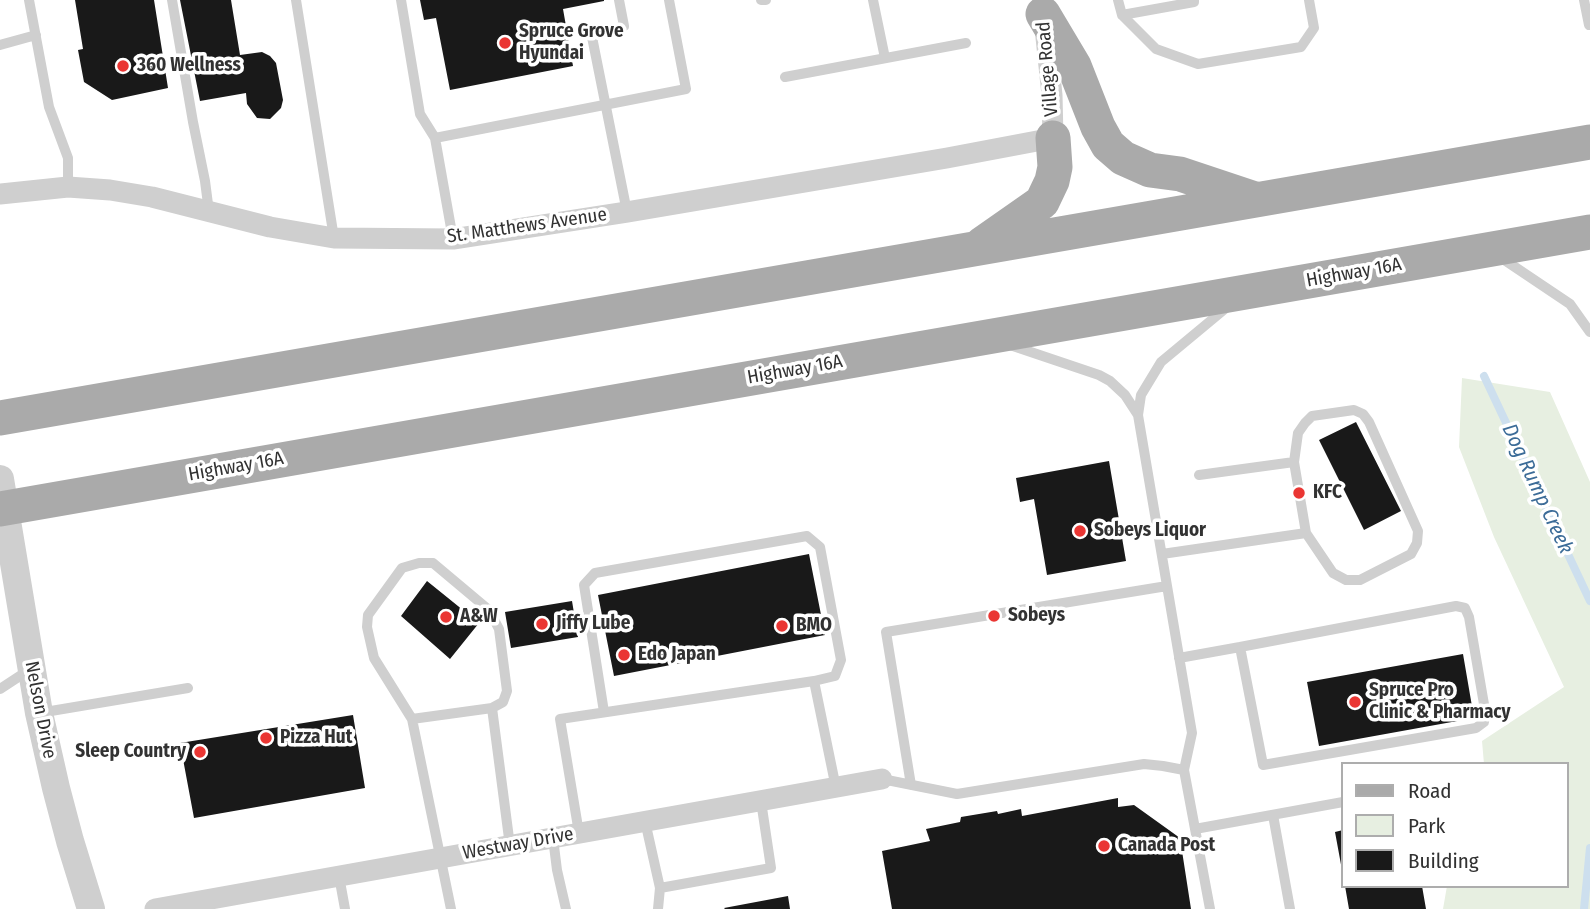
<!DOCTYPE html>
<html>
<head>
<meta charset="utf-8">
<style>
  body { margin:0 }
  #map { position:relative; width:1590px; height:909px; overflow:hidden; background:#fff; font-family:"Fira Sans Condensed",sans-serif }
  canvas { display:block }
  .legend { position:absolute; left:1341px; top:762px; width:228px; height:126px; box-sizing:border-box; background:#fff; border:2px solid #adadad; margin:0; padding:9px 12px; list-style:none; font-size:21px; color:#323232 }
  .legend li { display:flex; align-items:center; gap:14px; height:35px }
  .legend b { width:35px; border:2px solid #adadad }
</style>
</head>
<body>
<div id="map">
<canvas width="1590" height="909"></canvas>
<ul class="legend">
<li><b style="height:9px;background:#aaa"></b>Road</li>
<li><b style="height:19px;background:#e7efe1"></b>Park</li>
<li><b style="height:19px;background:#191919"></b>Building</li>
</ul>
</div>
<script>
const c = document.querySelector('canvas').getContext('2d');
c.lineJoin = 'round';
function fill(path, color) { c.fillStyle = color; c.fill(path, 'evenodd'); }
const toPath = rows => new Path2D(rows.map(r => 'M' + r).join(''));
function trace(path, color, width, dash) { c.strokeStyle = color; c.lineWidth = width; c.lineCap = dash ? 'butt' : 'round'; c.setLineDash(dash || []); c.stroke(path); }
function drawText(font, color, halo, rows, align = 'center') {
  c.font = font + ' "Fira Sans Condensed",sans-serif'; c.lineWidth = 7; c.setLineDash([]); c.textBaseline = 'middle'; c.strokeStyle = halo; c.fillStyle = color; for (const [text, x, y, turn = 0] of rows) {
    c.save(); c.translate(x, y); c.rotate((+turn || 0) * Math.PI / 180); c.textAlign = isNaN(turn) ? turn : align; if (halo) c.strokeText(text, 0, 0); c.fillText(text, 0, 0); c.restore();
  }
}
fill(toPath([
  [1462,378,1550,392,1590,482,1590,909,1443,909,1447,886,1567,886,1567,764,1484,764,1482,741,1564,687,1494,537,1459,447]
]), '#e7efe1');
trace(toPath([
  [1484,376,1590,601],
  [1584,909,1590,848]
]), '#cddfee', 8);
fill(toPath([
  [75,0,154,0,168,88,112,100,84,82,78,50,83,49],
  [180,0,231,0,240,55,262,52,270,56,276,63,283,100,281,108,270,119,257,118,247,104,246,93,200,101],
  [420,0,604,0,604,1,563,9,573,66,450,90,436,18,424,20],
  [1356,422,1401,511,1364,530,1319,440],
  [1109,461,1126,561,1047,575,1034,499,1020,502,1016,478],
  [809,554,825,635,614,676,598,595],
  [427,581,479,623,450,659,401,616],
  [572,601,578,637,511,648,505,612],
  [1463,654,1474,718,1319,746,1307,682],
  [353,715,365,788,194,818,180,743],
  [1118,798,1118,807,1134,805,1180,838,1191,909,892,909,882,851,930,841,926,829,960,822,961,817,997,811,998,814,1021,809,1022,816],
  [1343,830,1343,870,1342,870,1335,832],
  [1345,886,1422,886,1426,909,1349,909],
  [788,896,790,909,725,909,724,908]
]), '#191919');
trace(toPath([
  [29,0,49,107,68,158,68,187],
  [172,0,193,122,205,181,209,212],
  [296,0,334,238],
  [401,0,420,114,435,138,453,239],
  [619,0,624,26,592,37,627,212],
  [761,0,766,0],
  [873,0,885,58],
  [1118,0,1122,15,1194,2,1194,0],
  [1584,0,1589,25],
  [1122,15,1156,49,1198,64,1301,47,1314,28,1309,0],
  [0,45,36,35],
  [785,77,966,43],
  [435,138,686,89,669,0],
  [1500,257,1570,304,1590,332],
  [1010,345,1099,375,1110,381,1125,395,1138,415],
  [1199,475,1294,462,1306,533,1333,573,1346,580,1360,580,1411,554,1417,543,1418,531,1369,422,1363,414,1354,410,1312,416,1305,423,1298,433,1294,462],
  [1162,554,1306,533],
  [1179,658,1240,647,1456,606,1465,608,1469,617,1485,710,1484,722,1476,728,1263,765,1240,647],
  [0,689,29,670],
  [492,708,510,846],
  [604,712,584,585,595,573,807,536,820,547,841,660,835,676,814,681],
  [39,713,188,688],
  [412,719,492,708,503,702,507,691,499,629,489,610,433,563,419,563,402,568,368,615,367,627,374,658,412,719,451,909],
  [882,779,957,794,1144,764,1163,766,1184,770],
  [911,785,886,632,1167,586],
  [1273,815,1290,909],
  [645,821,660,888,771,868,761,801],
  [1195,829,1343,802],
  [579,833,560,719,814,681,836,788],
  [553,838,557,870,566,909],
  [339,876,345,909],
  [658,909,660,888],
  [1210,909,1184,770,1192,733,1138,415,1141,395,1161,362,1226,308]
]), '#cfcfcf', 10);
trace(toPath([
  [0,194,68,187,110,190,152,197,270,227,334,238,453,239,627,212,947,158,1053,138,1052,95,1045,28],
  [155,909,882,779]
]), '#cfcfcf', 21);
trace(toPath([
  [0,479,39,713,56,788,70,841,91,909]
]), '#cfcfcf', 28);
trace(toPath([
  [1043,14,1074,66,1098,127,1108,145,1123,158,1150,170,1180,174,1255,199],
  [982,244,1042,202,1052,181,1055,167,1053,138],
  [0,418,1590,142],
  [0,509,1590,232]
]), '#aaa', 35);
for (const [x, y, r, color] of [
  [505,43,7,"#ea3633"],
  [123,66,7,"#ea3633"],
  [1299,493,7,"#ea3633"],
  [1080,531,7,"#ea3633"],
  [994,616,7,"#ea3633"],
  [446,617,7,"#ea3633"],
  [542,624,7,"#ea3633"],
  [782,626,7,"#ea3633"],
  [624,655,7,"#ea3633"],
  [1355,702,7,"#ea3633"],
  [266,738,7,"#ea3633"],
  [200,752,7,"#ea3633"],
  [1104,846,7,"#ea3633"]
]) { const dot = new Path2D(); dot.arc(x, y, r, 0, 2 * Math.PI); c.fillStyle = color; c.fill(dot); trace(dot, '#fff', 2.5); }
drawText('bold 19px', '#323232', '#fff', [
  ["Spruce Grove",519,32],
  ["Hyundai",519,54],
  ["360 Wellness",137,66],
  ["KFC",1313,493],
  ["Sobeys Liquor",1094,531],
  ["Sobeys",1008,616],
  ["A&W",460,617],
  ["Jiffy Lube",556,624],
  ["BMO",796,626],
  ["Edo Japan",638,655],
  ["Spruce Pro",1369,691],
  ["Clinic & Pharmacy",1369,713],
  ["Pizza Hut",280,738],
  ["Sleep Country",186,752,"right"],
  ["Canada Post",1118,846]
], 'left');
drawText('19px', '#323232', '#fff', [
  ["Village Road",1048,69,-95],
  ["St. Matthews Avenue",527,226,-8],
  ["Highway 16A",1354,273,-10],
  ["Highway 16A",795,370,-10],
  ["Highway 16A",236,467,-10],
  ["Nelson Drive",40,710,79],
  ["Westway Drive",518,844,-10]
]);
drawText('italic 21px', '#3c6c98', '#fff', [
  ["Dog Rump Creek",1537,489,65]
]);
</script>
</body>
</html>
